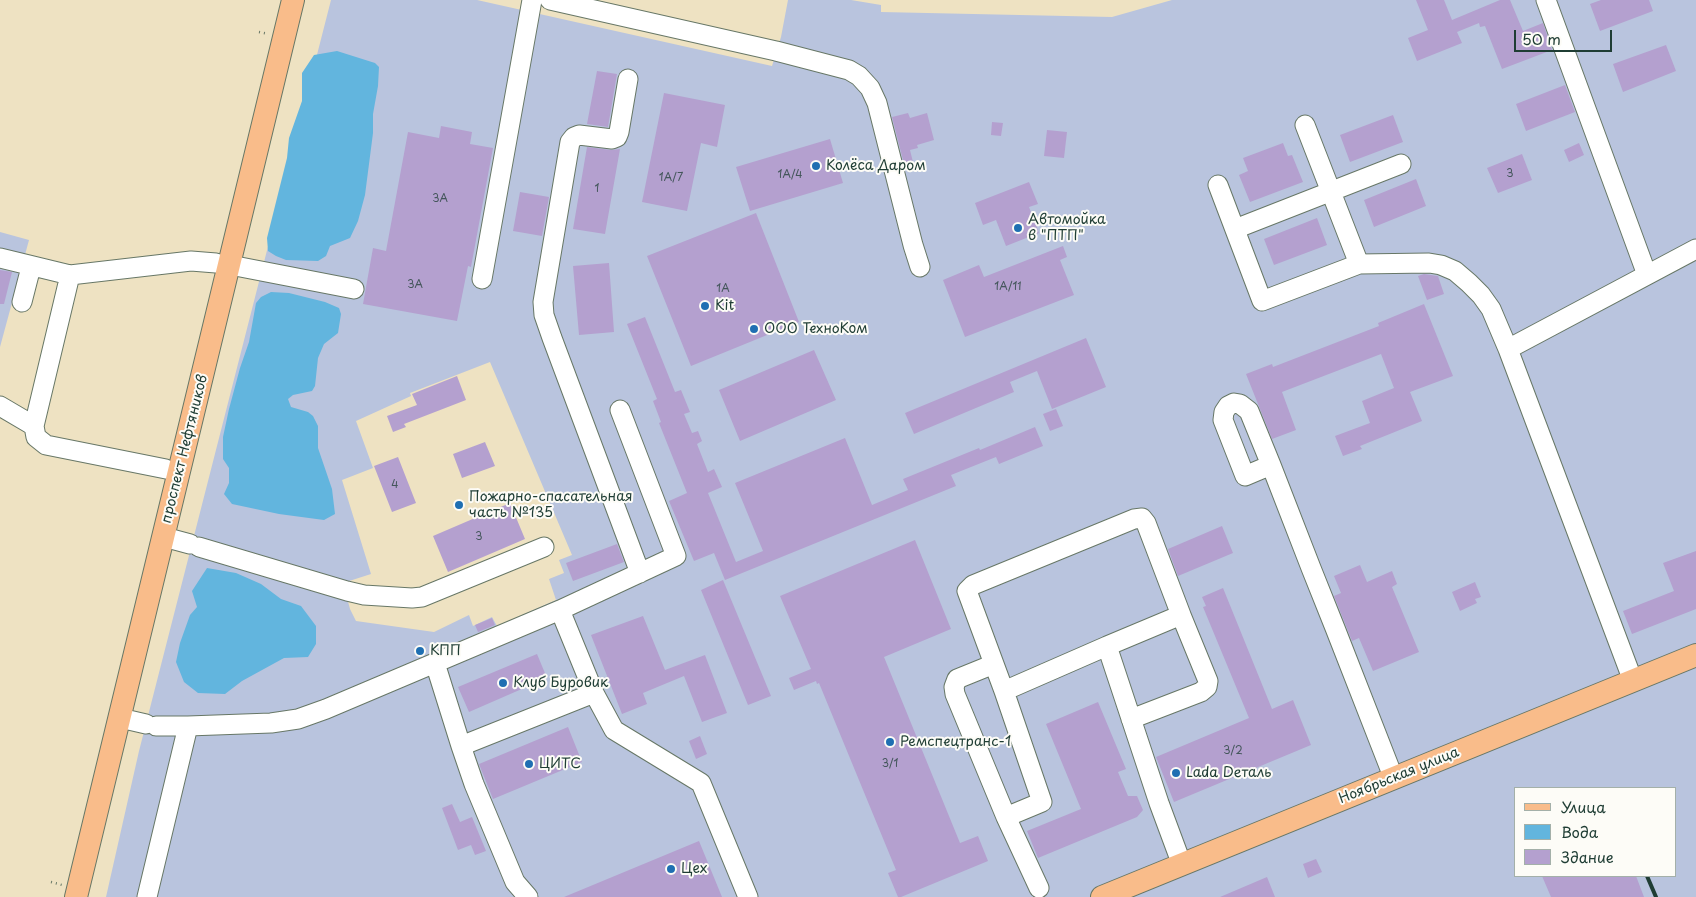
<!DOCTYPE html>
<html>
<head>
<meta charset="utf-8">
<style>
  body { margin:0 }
  #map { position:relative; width:1696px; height:897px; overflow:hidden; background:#eee2c2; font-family:"Playpen Sans",sans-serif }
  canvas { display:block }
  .legend { position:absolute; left:1514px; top:787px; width:162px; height:90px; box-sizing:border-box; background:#fdfcf7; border:1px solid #a4b0a9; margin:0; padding:6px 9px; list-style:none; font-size:15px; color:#1f3d34 }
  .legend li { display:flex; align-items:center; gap:10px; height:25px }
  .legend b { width:25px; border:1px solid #a4b0a9 }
  .scale { position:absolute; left:1514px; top:30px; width:98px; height:22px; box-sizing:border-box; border:2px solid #1f3d34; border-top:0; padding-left:6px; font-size:15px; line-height:18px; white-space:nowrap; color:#1f3d34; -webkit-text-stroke:4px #fdfcf7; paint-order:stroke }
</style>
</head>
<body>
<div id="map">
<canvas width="1696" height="897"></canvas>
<ul class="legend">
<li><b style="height:6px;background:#f9bc8a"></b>Улица</li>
<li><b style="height:14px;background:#62b5de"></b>Вода</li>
<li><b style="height:14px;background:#b4a0cf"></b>Здание</li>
</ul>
<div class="scale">50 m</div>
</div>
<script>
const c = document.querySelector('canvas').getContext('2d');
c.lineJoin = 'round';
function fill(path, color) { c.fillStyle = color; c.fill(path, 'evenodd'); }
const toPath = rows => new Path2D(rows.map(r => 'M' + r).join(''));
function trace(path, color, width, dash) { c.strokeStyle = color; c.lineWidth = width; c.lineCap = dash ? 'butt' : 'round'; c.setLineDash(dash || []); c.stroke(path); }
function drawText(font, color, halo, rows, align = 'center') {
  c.font = font + ' "Playpen Sans",sans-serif'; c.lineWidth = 4; c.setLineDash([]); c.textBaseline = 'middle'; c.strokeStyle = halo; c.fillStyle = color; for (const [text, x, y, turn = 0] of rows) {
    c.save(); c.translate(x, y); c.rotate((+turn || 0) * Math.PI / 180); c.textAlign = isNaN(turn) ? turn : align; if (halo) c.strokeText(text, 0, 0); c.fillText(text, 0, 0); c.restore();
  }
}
fill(toPath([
  [331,0,477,0,772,66,781,37,788,0,851,0,881,5,881,12,1112,17,1172,0,1696,0,1696,897,106,897,139,751],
  [490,362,572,555,559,560,564,573,549,579,556,600,497,626,492,617,473,626,469,615,434,632,356,621,350,609,343,583,371,574,342,480,373,468,356,421,411,396,410,393],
  [1515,788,1675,788,1675,876,1515,876],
  [0,232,29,240,0,347]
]), '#b9c4de');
fill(toPath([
  [337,51,375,63,379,67,378,86,373,114,373,133,365,195,358,221,350,238,330,246,326,256,318,261,286,260,276,256,268,251,267,238,287,158,289,138,302,101,302,73,314,55],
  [271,292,289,293,325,302,339,308,341,314,338,333,324,344,318,358,315,386,312,391,293,395,288,399,291,407,308,412,313,416,318,426,318,448,332,489,335,514,324,520,279,514,232,504,224,494,229,483,229,468,223,459,223,437,229,409,240,368,249,342,256,303,261,297],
  [207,568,236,573,261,584,281,599,301,606,316,626,316,644,308,657,284,658,242,681,225,694,198,693,184,682,176,662,180,643,190,615,197,607,192,591]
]), '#62b5de');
fill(toPath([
  [1416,0,1444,0,1452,20,1500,0,1510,0,1523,31,1543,23,1552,50,1502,69,1485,26,1480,27,1479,23,1457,32,1462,43,1417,61,1408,38,1428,30],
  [1601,0,1649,0,1653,11,1600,31,1590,4],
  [1666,45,1676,71,1623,92,1613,64],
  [597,71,617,74,608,127,587,124],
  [1565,85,1575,112,1526,131,1516,104],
  [664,93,725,105,717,147,701,143,687,211,642,202],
  [908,113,910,118,927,113,934,140,917,145,918,148,910,150,913,162,904,164,892,117],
  [1393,115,1403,142,1350,162,1340,135],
  [992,122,1003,123,1001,136,991,135],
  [441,126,472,132,470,144,493,148,471,267,468,266,457,321,363,304,373,248,386,251,408,132,439,138],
  [1047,130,1067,132,1064,158,1044,156],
  [830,139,843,183,750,211,736,167],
  [1283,143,1288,156,1292,155,1303,182,1250,202,1239,175,1248,171,1243,158],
  [1579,143,1584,155,1569,162,1564,150],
  [587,147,611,150,620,149,605,234,573,229],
  [1522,154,1532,180,1498,193,1487,168],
  [1416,179,1426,206,1374,227,1364,200],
  [1029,182,1038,204,1029,207,1039,233,1006,246,996,220,983,225,975,203],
  [520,192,549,197,542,236,513,231],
  [756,213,799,322,691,366,647,256],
  [1317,218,1327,245,1274,265,1264,239],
  [1063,246,1067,257,1060,260,1074,295,965,337,943,280,979,265,984,277],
  [609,263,614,332,579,335,573,266],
  [0,270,12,272,4,304,0,304],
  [1424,274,1438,276,1444,294,1427,300,1418,276],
  [1424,304,1453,376,1410,392,1422,421,1360,446,1362,449,1343,456,1335,436,1370,423,1362,401,1394,388,1381,354,1282,392,1296,430,1272,439,1246,374,1272,364,1273,367,1379,326,1378,323],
  [645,317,675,392,681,390,690,412,684,414,692,433,698,431,702,441,697,444,708,472,714,469,722,487,708,493,736,562,763,551,735,483,845,438,872,505,908,490,903,479,979,448,980,450,1035,427,1043,446,999,464,996,457,951,475,956,486,725,580,714,553,694,561,669,501,687,493,659,423,661,422,653,401,657,399,627,324],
  [1086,338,1106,387,1052,409,1037,371,1010,382,1014,392,914,434,905,413],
  [814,350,836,400,740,441,719,390],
  [457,376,466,400,404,424,406,427,393,432,387,416,417,405,412,394],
  [1056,409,1063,426,1050,431,1043,414],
  [485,442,495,466,462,478,453,454],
  [398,457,416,503,392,512,374,466],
  [510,503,525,539,448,572,433,536],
  [1222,526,1233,553,1178,576,1168,549],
  [915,540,951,629,884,657,960,843,978,836,988,861,901,897,898,897,888,873,896,870,819,683,817,684,816,681,794,690,789,678,811,669,780,596],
  [617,544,624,562,573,581,566,563],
  [1696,551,1696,609,1632,634,1623,611,1674,591,1663,563],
  [1360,565,1367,582,1392,571,1397,584,1392,587,1419,652,1373,671,1359,638,1352,641,1334,596,1341,593,1334,576],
  [723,580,771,696,748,705,701,590],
  [1475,582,1481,597,1475,599,1477,603,1460,611,1452,592],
  [1223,588,1272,709,1293,700,1311,745,1174,802,1156,757,1249,718,1203,607,1206,606,1202,597],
  [643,616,665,670,705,655,727,713,702,722,684,676,643,693,647,704,622,714,591,635],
  [492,618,495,625,478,632,475,625],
  [537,654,547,678,469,712,458,687],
  [1098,702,1126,769,1118,772,1128,796,1137,796,1143,810,1137,817,1038,858,1027,831,1081,809,1046,724],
  [568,727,582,762,493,799,479,764],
  [700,736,707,754,696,759,689,741],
  [452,804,460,822,472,817,486,851,475,855,471,845,458,850,442,808],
  [699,841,722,897,564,897],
  [1316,859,1322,872,1308,878,1303,864],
  [1542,876,1636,876,1644,897,1551,897],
  [1267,877,1275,897,1220,897]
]), '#b4a0cf');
const minor = toPath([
  [550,0,776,51,849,70,859,76,870,88,877,103,913,245,920,267],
  [1546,0,1647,275],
  [628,79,619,132,617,137,612,139,579,135,574,137,570,142,543,302,544,315,552,338,640,573],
  [1305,125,1359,264],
  [1218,185,1262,301,1359,264,1429,263,1441,265,1455,271,1469,283,1481,295,1491,309,1508,349,1633,681],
  [1235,229,1401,164],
  [0,258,70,275,191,261,216,263],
  [230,265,354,289],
  [70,275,34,426,36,437,46,445,166,469],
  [482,279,532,0],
  [22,302,31,267],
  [1508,349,1696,249],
  [0,406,34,426],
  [1271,465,1245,476,1223,420,1224,412,1228,406,1234,403,1240,404,1249,411,1271,465,1311,568,1335,628,1394,779],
  [164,537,190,544],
  [199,547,347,591,364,595,412,598,422,597,544,547],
  [560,610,594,693,614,730,701,783,748,897],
  [435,663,461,746,594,693],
  [994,664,957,679,954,687,955,694,1006,817],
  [1004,691,967,591,973,585,1134,519,1142,518,1146,523,1181,615,1107,646],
  [120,718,146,724],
  [1131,719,1201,692,1207,687,1208,681,1181,615],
  [156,726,188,726,271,723,298,719,326,709,560,610,676,556,620,410],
  [461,746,474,784,515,882,528,897],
  [1039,888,1006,817,1042,802,1004,691,1107,646,1159,803,1182,865],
  [147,897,188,726]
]);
const major = toPath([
  [76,897,293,0],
  [1102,897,1696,655]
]);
trace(minor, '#677766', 21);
trace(major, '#677766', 24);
trace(toPath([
  [259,32,268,34],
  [51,882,62,885]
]), '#677766', 2.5, [1, 4]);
trace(minor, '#fff', 19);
trace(major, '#f9bc8a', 22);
trace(toPath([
  [1647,876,1656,897]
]), '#1f3d34', 4);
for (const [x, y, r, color] of [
  [816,166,5,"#1f6fb2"],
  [1018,228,5,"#1f6fb2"],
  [705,306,5,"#1f6fb2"],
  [754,329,5,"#1f6fb2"],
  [459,505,5,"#1f6fb2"],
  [420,651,5,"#1f6fb2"],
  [503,683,5,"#1f6fb2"],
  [890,742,5,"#1f6fb2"],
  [529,764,5,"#1f6fb2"],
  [1176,773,5,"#1f6fb2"],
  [671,869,5,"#1f6fb2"]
]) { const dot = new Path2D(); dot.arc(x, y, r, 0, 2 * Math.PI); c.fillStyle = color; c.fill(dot); trace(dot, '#fdfcf7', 2); }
drawText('11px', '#44565b', null, [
  ["3",1510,174],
  ["1А/4",790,175],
  ["1А/7",671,178],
  ["1",597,189],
  ["3А",440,199],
  ["3А",415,285],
  ["1А/11",1008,287],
  ["1А",723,289],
  ["4",395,485],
  ["3",479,537],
  ["3/2",1233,751],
  ["3/1",890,764]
]);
drawText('14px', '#1f3d34', '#fdfcf7', [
  ["Колёса Даром",826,166],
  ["Автомойка",1028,220],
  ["в \"ПТП\"",1028,236],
  ["Kit",715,306],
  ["ООО ТехноКом",764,329],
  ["Пожарно-спасательная",469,497],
  ["часть №135",469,513],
  ["КПП",430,651],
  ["Клуб Буровик",513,683],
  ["Ремспецтранс-1",900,742],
  ["ЦИТС",539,764],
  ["Lada Dеталь",1186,773],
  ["Цех",681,869]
], 'left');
drawText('14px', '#1f3d34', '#fdfcf7', [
  ["проспект Нефтяников",185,449,-76],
  ["Ноябрьская улица",1399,776,-22]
]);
</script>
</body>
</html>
